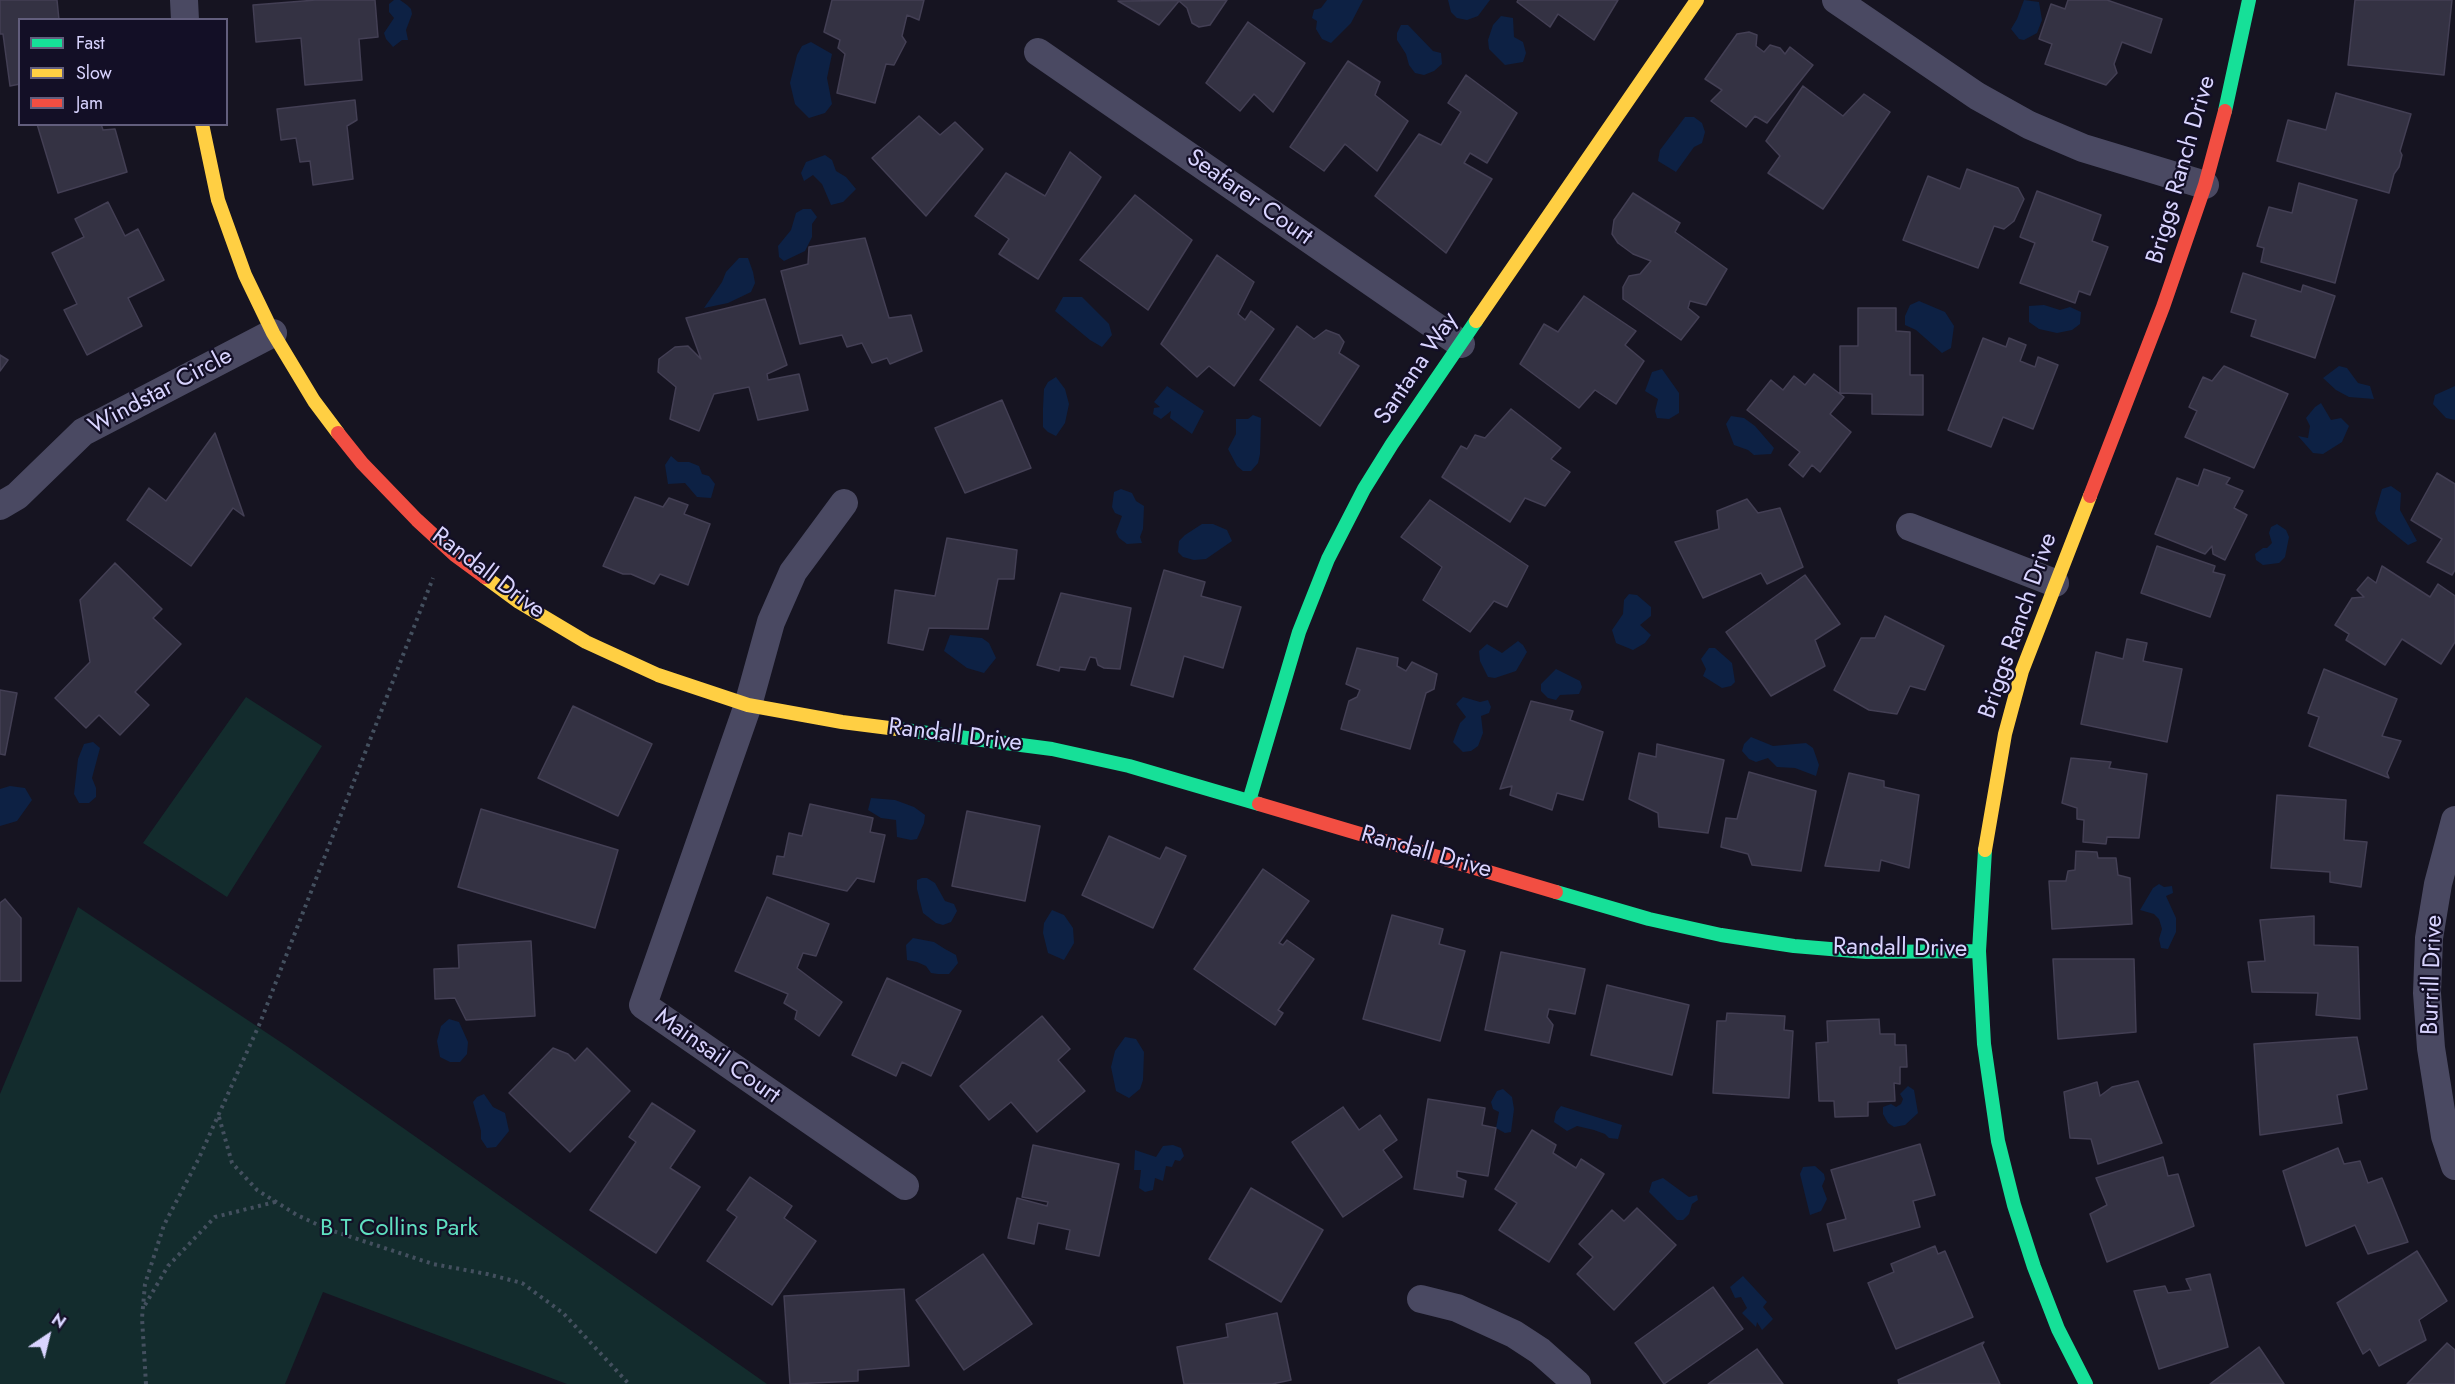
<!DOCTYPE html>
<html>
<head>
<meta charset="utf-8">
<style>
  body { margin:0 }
  #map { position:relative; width:2455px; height:1384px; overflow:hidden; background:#161421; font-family:Jost,sans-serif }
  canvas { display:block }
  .legend { position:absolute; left:18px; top:18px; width:210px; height:108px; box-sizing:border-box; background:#130f26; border:2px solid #625e7d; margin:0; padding:8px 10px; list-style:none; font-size:18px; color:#d9d4ff }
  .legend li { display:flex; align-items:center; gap:12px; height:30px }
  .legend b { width:30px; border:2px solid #625e7d }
  .north { position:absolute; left:18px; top:1306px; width:60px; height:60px; -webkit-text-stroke:4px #130f26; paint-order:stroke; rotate:35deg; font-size:16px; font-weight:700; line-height:24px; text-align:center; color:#d9d4ff }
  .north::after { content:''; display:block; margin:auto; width:21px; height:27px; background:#d9d4ff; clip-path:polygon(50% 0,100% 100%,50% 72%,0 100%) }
</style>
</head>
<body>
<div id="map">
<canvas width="2455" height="1384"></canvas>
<ul class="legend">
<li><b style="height:8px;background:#16e098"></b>Fast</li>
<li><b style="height:8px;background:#ffcf43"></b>Slow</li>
<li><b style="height:8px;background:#f24e42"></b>Jam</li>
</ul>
<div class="north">N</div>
</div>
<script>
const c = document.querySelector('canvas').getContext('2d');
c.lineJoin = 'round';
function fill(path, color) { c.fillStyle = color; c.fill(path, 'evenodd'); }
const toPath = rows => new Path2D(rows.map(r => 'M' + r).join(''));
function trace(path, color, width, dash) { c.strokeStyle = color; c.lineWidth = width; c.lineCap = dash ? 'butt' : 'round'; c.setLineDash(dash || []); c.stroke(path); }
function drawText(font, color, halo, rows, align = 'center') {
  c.font = font + ' Jost,sans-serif'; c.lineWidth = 4.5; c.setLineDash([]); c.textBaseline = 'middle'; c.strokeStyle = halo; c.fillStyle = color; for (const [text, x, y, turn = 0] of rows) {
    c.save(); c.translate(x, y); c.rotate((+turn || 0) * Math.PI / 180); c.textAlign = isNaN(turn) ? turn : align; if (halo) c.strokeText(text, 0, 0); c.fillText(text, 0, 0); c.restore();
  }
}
fill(toPath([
  [246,697,322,746,227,897,143,843],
  [78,907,288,1047,767,1384,567,1384,323,1292,285,1384,0,1384,0,1094]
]), '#132c2d');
fill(toPath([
  [394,0,400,0,407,5,411,9,412,14,406,30,408,40,402,40,393,47,386,39,384,33,394,18,389,12,389,4],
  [1327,0,1363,0,1351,23,1331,43,1322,39,1316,29,1317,21,1312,18,1314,10,1321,8],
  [1448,0,1490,0,1478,16,1467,20,1457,18,1451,12],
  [2024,0,2039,2,2042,20,2037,33,2024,40,2019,39,2011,29,2017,19],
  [1501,16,1513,18,1514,37,1523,42,1526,53,1523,62,1505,65,1489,49,1488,40,1493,25],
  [1401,25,1408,25,1433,51,1441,53,1442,64,1434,71,1424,75,1415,73,1409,65,1406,54,1397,40,1397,33],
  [811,42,832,54,827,78,832,104,825,113,809,118,795,104,790,83,797,55,802,46],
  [1685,117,1694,117,1702,123,1705,132,1702,143,1694,147,1676,172,1658,161,1660,150],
  [825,155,832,160,836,171,846,177,856,189,843,202,831,205,822,184,813,175,804,181,801,173,806,162],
  [803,209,811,209,817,217,812,224,812,237,805,251,784,261,779,257,778,246,791,230,796,213],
  [739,258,748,258,753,272,755,283,751,292,728,303,704,308,722,282,726,272],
  [1063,297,1082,297,1109,324,1112,335,1102,347,1090,340,1055,311],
  [1919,301,1945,312,1954,326,1951,348,1942,353,1916,330,1905,325,1905,316,1910,305],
  [2044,305,2060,310,2070,307,2081,312,2080,324,2072,330,2057,333,2039,329,2029,322,2029,306],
  [2339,366,2347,368,2358,383,2370,386,2374,399,2349,397,2336,390,2323,378],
  [1662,369,1679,393,1679,413,1669,419,1657,418,1655,411,1658,399,1645,391,1652,372],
  [1056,377,1065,389,1069,404,1065,423,1056,436,1048,432,1043,427,1043,408,1044,389,1048,382],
  [1167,386,1204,411,1192,434,1170,418,1171,411,1161,419,1153,414,1154,408,1160,407,1154,402],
  [2455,386,2455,420,2446,418,2433,404,2435,395],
  [2321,403,2331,420,2341,418,2349,426,2342,442,2323,454,2313,453,2298,436,2308,438,2310,426,2306,418,2315,407],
  [1253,415,1261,418,1260,454,1258,463,1251,471,1243,471,1237,466,1228,449,1236,434,1236,419,1248,419],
  [1731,416,1744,418,1755,426,1774,448,1771,454,1754,455,1748,450,1734,445,1726,424],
  [671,456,678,462,689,462,699,466,702,474,709,476,715,484,711,498,697,497,685,483,668,484,665,465],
  [2391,486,2401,493,2400,510,2417,541,2408,545,2378,521,2375,513,2382,489],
  [1121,489,1132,493,1136,501,1144,506,1143,529,1140,537,1142,543,1127,544,1119,538,1116,532,1122,516,1115,513,1112,507,1114,492],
  [1202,524,1213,524,1227,530,1232,541,1206,559,1194,560,1183,557,1178,552,1179,541,1185,535],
  [2277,524,2286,530,2289,537,2285,557,2279,563,2263,565,2256,560,2255,554,2263,548,2267,548,2272,543,2269,533,2271,527],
  [1629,594,1637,595,1651,607,1651,616,1640,625,1651,635,1645,643,1633,650,1616,643,1612,630,1623,614,1624,600],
  [950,635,982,638,989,643,996,658,984,673,967,668,944,651],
  [1518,641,1523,645,1527,652,1516,671,1495,678,1488,677,1480,661,1479,651,1487,644,1502,653],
  [1709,648,1715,648,1732,663,1735,682,1731,686,1722,688,1703,676,1706,669,1701,659],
  [1556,669,1580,681,1582,687,1579,694,1560,695,1556,700,1548,698,1541,691,1541,684],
  [1463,697,1480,702,1488,700,1491,707,1489,713,1481,716,1483,733,1478,746,1471,751,1463,752,1453,742,1460,723,1466,717,1456,704],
  [1751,737,1773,746,1806,743,1813,748,1819,765,1816,776,1795,768,1777,767,1768,758,1756,762,1749,759,1742,751,1744,744],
  [93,742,100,748,92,778,96,788,96,797,89,803,79,803,74,794,78,759,84,744],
  [10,786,25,788,32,800,17,821,0,826,0,789],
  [871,798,895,800,914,807,925,815,924,823,917,839,911,840,897,837,896,820,881,818,868,810],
  [922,878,927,878,935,883,945,901,954,904,957,911,951,922,943,925,936,923,923,913,917,889,917,880],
  [2159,884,2164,887,2172,886,2173,893,2166,896,2176,918,2176,932,2168,949,2161,948,2159,939,2162,929,2159,919,2154,914,2140,910,2153,888],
  [1052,910,1064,915,1073,928,1074,943,1064,960,1048,953,1043,933,1044,923],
  [913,938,934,942,945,949,956,955,958,963,949,974,938,974,931,973,926,966,917,962,907,960,906,945],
  [449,1019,459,1022,468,1042,467,1054,460,1062,450,1062,440,1057,437,1041,441,1026],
  [1125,1037,1136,1039,1144,1052,1143,1080,1140,1089,1129,1098,1116,1091,1111,1067,1115,1051],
  [1908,1086,1914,1090,1918,1113,1905,1125,1894,1127,1888,1123,1883,1114,1883,1107,1891,1104,1896,1107,1901,1104,1903,1099,1900,1094],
  [1503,1089,1512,1097,1514,1109,1511,1132,1505,1133,1496,1128,1499,1112,1493,1109,1491,1102,1497,1091],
  [484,1094,493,1107,505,1113,509,1131,496,1147,487,1148,481,1139,481,1131,473,1102,477,1097],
  [1561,1106,1622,1125,1618,1139,1609,1138,1605,1134,1594,1130,1577,1126,1567,1131,1554,1122,1556,1112],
  [1173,1145,1181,1148,1184,1156,1180,1161,1175,1160,1172,1167,1166,1166,1163,1181,1155,1178,1153,1190,1145,1192,1139,1188,1141,1170,1134,1170,1135,1150,1156,1157,1163,1146],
  [1815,1166,1824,1174,1825,1179,1822,1186,1827,1199,1821,1211,1810,1215,1800,1174,1803,1167],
  [1663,1178,1689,1197,1697,1195,1698,1200,1692,1204,1689,1214,1683,1220,1677,1220,1649,1192,1652,1182],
  [1743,1276,1767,1302,1763,1307,1773,1319,1762,1330,1757,1322,1756,1327,1742,1313,1747,1308,1741,1297,1735,1298,1730,1287]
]), '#0d2144');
const building = toPath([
  [0,0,57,0,59,20,20,20,20,84,10,86,3,34,0,34,0,0],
  [316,0,375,0,378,37,359,39,362,80,305,85,301,38,256,42,253,5,316,0],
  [832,0,924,0,919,20,907,15,902,36,906,42,894,65,886,64,875,103,837,93,845,54,838,48,840,40,824,32,832,0],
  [1227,0,1210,25,1199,27,1192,23,1187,8,1179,1,1159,25,1118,1,1227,0],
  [1518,0,1618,0,1594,40,1558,14,1550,27,1517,2,1518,0],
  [2068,0,2107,0,2162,19,2151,53,2122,42,2114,64,2117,73,2106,85,2045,64,2052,44,2039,39,2051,4,2065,9,2068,0],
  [2355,0,2452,0,2444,75,2348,65,2355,0],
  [1248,22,1305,63,1273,112,1254,94,1240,111,1206,83,1248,22],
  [1749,32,1757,35,1756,46,1764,52,1770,45,1780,48,1785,54,1790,47,1813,65,1767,123,1755,116,1746,127,1711,101,1722,90,1705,79,1737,34,1749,32],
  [1348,61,1380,82,1375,95,1408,121,1377,171,1345,144,1324,171,1290,147,1348,61],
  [1466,75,1517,113,1487,163,1470,153,1464,163,1492,179,1446,253,1375,196,1419,134,1441,145,1461,112,1448,103,1466,75],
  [1803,86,1843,116,1864,94,1890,112,1823,209,1768,173,1780,156,1766,141,1803,86],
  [2336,93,2411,114,2400,151,2402,155,2399,167,2394,174,2389,193,2277,161,2288,120,2326,130,2336,93],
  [355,100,357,120,347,126,353,179,313,185,310,161,300,162,296,138,281,140,277,109,355,100],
  [919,116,940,135,955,122,983,149,926,216,872,158,919,116],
  [37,124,101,124,103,130,115,129,127,172,58,193,37,124],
  [1070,152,1101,177,1038,279,999,254,1009,239,975,216,1006,173,1045,196,1070,152],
  [1967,169,2018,188,2024,199,2014,221,2004,229,1994,226,1978,268,1903,240,1928,176,1960,189,1967,169],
  [2299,183,2357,200,2335,283,2261,262,2264,248,2257,246,2269,207,2292,213,2299,183],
  [2037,191,2101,215,2092,241,2108,247,2090,295,2079,291,2075,303,2020,283,2035,243,2020,237,2037,191],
  [1633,193,1680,223,1675,232,1727,269,1706,305,1690,301,1688,308,1699,317,1681,340,1623,299,1623,287,1629,276,1640,274,1651,261,1633,254,1618,243,1612,234,1614,220,1633,193],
  [1135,195,1192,240,1148,310,1080,260,1135,195],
  [108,202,125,236,138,229,164,280,128,298,142,326,87,355,64,310,77,304,52,253,84,237,75,219,108,202],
  [865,238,889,318,911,315,922,351,890,364,887,358,872,363,862,343,847,347,842,335,800,344,781,271,808,264,809,247,865,238],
  [1217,255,1254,282,1238,314,1245,320,1251,311,1274,329,1234,386,1209,366,1197,377,1161,344,1217,255],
  [2243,273,2301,292,2303,285,2335,296,2315,358,2251,336,2256,320,2231,312,2243,273],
  [1584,296,1636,331,1625,345,1644,361,1616,404,1595,390,1579,408,1520,364,1544,324,1558,332,1584,296],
  [765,299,787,365,767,374,768,380,799,374,808,410,758,420,749,387,714,394,699,431,670,419,676,387,658,372,659,359,675,347,688,346,701,359,686,318,765,299],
  [1858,308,1896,308,1896,331,1910,332,1910,375,1923,375,1923,415,1872,414,1872,394,1840,393,1840,346,1858,346,1858,308],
  [1297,326,1314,339,1326,330,1339,335,1344,342,1339,353,1359,366,1320,426,1260,380,1297,326],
  [1983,338,2006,347,2009,338,2026,345,2020,361,2035,367,2038,357,2058,365,2033,429,2003,417,1991,447,1948,430,1983,338],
  [0,355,8,360,0,371,0,355],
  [2224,366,2288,394,2254,468,2185,437,2197,411,2189,407,2203,377,2212,381,2224,366],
  [1814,374,1844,397,1830,414,1851,432,1820,472,1812,465,1803,477,1789,465,1800,452,1747,410,1771,380,1783,390,1794,376,1805,385,1814,374],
  [1002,400,1031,468,965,493,935,428,1002,400],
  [1511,409,1561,448,1551,459,1570,472,1545,506,1525,498,1510,522,1442,477,1461,446,1467,449,1475,435,1485,438,1511,409],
  [215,433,244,516,233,508,191,566,127,520,149,488,166,501,215,433],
  [2204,469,2230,478,2226,484,2243,491,2234,508,2247,515,2225,560,2213,554,2212,546,2205,554,2155,534,2177,478,2198,486,2204,469],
  [2437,473,2455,484,2455,570,2452,575,2427,562,2442,539,2411,520,2437,473],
  [635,497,663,507,669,498,688,505,684,514,710,524,688,585,660,574,654,584,631,574,623,574,603,566,635,497],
  [1747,499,1758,513,1780,508,1803,567,1767,584,1761,573,1703,598,1675,542,1719,529,1717,511,1747,499],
  [1430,500,1528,566,1507,607,1494,601,1470,632,1423,600,1442,567,1401,537,1430,500],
  [947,538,1017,550,1014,579,998,579,988,629,929,628,923,650,888,643,895,590,935,596,947,538],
  [2157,546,2215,566,2213,572,2225,575,2210,617,2141,593,2157,546],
  [115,563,162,609,153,618,181,644,135,692,149,705,120,735,99,715,86,728,55,698,90,662,80,600,115,563],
  [2382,566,2430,597,2438,584,2455,596,2455,642,2441,664,2402,639,2385,665,2346,640,2349,634,2335,625,2352,598,2364,597,2357,590,2368,577,2376,583,2382,566],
  [1164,570,1205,582,1201,596,1241,607,1223,668,1184,656,1173,697,1131,685,1164,570],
  [1805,575,1840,624,1815,640,1825,666,1771,696,1726,632,1805,575],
  [1061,593,1131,608,1120,669,1104,668,1098,665,1096,658,1090,657,1085,670,1060,667,1059,671,1037,665,1061,593],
  [1885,616,1944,646,1925,690,1910,686,1897,714,1869,710,1834,690,1861,638,1875,638,1885,616],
  [2127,639,2147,643,2143,661,2182,669,2167,742,2081,724,2096,652,2123,659,2127,639],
  [1357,648,1398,658,1397,666,1406,671,1412,662,1437,674,1434,689,1426,693,1410,749,1341,729,1349,701,1357,697,1360,690,1346,684,1357,648],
  [2324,669,2397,699,2382,736,2401,741,2387,773,2389,778,2309,746,2319,717,2308,713,2324,669],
  [0,690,17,693,5,755,0,754,0,690],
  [1531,701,1573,711,1570,720,1603,732,1583,800,1557,793,1552,810,1510,795,1512,786,1500,789,1531,701],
  [573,706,652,744,618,816,538,778,573,706],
  [1657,744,1724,760,1708,833,1659,827,1658,813,1629,799,1639,753,1656,757,1657,744],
  [2071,758,2111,762,2109,768,2147,774,2139,838,2107,837,2106,844,2083,842,2084,820,2077,819,2077,808,2062,803,2071,758],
  [1749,772,1816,791,1801,871,1752,865,1748,854,1721,847,1726,818,1737,819,1749,772],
  [1849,773,1884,781,1884,787,1919,795,1909,868,1881,860,1879,871,1825,866,1849,773],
  [2277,795,2346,800,2344,840,2367,842,2361,887,2330,882,2330,872,2271,868,2277,795],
  [810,804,873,818,870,832,885,835,874,882,857,878,847,891,773,874,777,856,784,857,789,833,802,836,810,804],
  [481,809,618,850,595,928,458,887,481,809],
  [967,811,1040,826,1025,901,952,886,967,811],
  [1109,836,1160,859,1166,847,1186,856,1153,928,1082,895,1109,836],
  [2076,851,2097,852,2098,858,2116,858,2118,875,2130,878,2132,924,2052,929,2049,881,2066,881,2068,871,2075,870,2076,851],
  [1263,869,1309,901,1279,943,1283,945,1287,940,1314,959,1278,1010,1283,1013,1275,1025,1194,969,1263,869],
  [767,897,829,924,816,956,803,953,797,968,842,1002,819,1036,795,1019,797,1011,784,1003,788,994,735,971,767,897],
  [5,899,21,918,21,981,0,981,0,903,5,899],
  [1392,915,1443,929,1439,944,1465,951,1440,1041,1363,1019,1392,915],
  [2314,916,2314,945,2358,947,2360,1019,2316,1015,2318,993,2252,992,2248,962,2265,961,2260,920,2314,916],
  [531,941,535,1016,466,1020,455,998,435,999,434,969,459,968,458,945,531,941],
  [1501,952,1585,969,1575,1014,1549,1009,1547,1017,1553,1025,1549,1043,1485,1030,1501,952],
  [2053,959,2134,959,2136,1032,2058,1039,2053,959],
  [887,978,961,1011,931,1076,902,1062,896,1076,852,1055,887,978],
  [1607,985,1689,1005,1672,1075,1591,1055,1607,985],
  [1727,1013,1785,1016,1784,1030,1793,1031,1789,1098,1713,1093,1717,1021,1726,1021,1727,1013],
  [1042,1016,1070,1049,1058,1060,1085,1091,1037,1132,1011,1102,989,1120,960,1086,1042,1016],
  [1879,1019,1880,1034,1895,1034,1895,1045,1906,1045,1907,1067,1900,1067,1900,1084,1894,1083,1895,1101,1868,1102,1868,1116,1835,1117,1834,1101,1819,1101,1816,1043,1828,1042,1827,1021,1879,1019],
  [2357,1037,2367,1089,2337,1095,2342,1123,2260,1135,2254,1044,2357,1037],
  [553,1048,568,1054,575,1061,587,1048,630,1091,570,1152,509,1093,553,1048],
  [2138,1081,2162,1143,2098,1164,2091,1139,2070,1138,2064,1092,2097,1082,2100,1096,2112,1087,2138,1081],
  [1428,1099,1485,1108,1482,1125,1496,1128,1488,1176,1457,1171,1457,1177,1466,1181,1463,1197,1414,1189,1428,1099],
  [652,1103,695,1131,670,1168,700,1187,656,1253,590,1210,636,1142,629,1137,652,1103],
  [1343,1107,1359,1130,1380,1115,1397,1140,1383,1150,1402,1177,1343,1217,1292,1142,1343,1107],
  [1532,1130,1556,1145,1553,1153,1576,1168,1581,1159,1604,1174,1549,1262,1499,1230,1517,1203,1495,1189,1532,1130],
  [1920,1144,1935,1195,1913,1201,1920,1227,1834,1251,1827,1224,1846,1219,1831,1170,1920,1144],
  [1033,1145,1119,1164,1099,1256,1066,1249,1070,1230,1038,1223,1034,1244,1008,1238,1017,1198,1047,1206,1048,1202,1022,1197,1033,1145],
  [2338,1148,2344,1164,2360,1161,2368,1183,2382,1178,2408,1242,2368,1254,2355,1225,2306,1246,2283,1171,2338,1148],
  [2163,1157,2168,1176,2178,1174,2194,1226,2107,1262,2090,1214,2107,1205,2096,1178,2163,1157],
  [750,1177,792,1206,784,1218,816,1241,772,1305,707,1261,737,1217,727,1210,750,1177],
  [1251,1188,1323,1230,1281,1302,1209,1259,1251,1188],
  [1637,1208,1676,1245,1614,1310,1577,1274,1593,1257,1579,1244,1612,1210,1624,1221,1637,1208],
  [1935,1246,1938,1254,1945,1251,1973,1317,1896,1349,1868,1283,1894,1272,1891,1264,1935,1246],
  [2417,1251,2447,1301,2419,1320,2426,1340,2379,1366,2370,1349,2363,1354,2337,1303,2417,1251],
  [983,1254,1032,1324,964,1370,916,1300,983,1254],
  [2210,1274,2228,1347,2159,1369,2134,1291,2165,1286,2168,1293,2191,1290,2186,1279,2210,1274],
  [1713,1287,1743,1329,1664,1384,1635,1343,1713,1287],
  [904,1289,909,1366,858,1370,858,1381,790,1384,784,1296,904,1289],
  [1277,1313,1291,1380,1272,1384,1184,1384,1177,1347,1228,1337,1226,1324,1277,1313],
  [1984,1342,1982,1345,2000,1384,1899,1384,1898,1380,1984,1342],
  [2447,1343,2455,1350,2455,1384,2407,1384,2447,1343],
  [2259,1347,2284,1384,2210,1384,2259,1347],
  [1757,1349,1783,1384,1708,1384,1757,1349]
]);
fill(building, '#343243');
trace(building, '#433f54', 1.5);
trace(toPath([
  [219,1117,232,1163,257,1190,297,1215,327,1229,433,1264,487,1274,522,1283,563,1313,629,1384],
  [145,1305,168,1266,215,1217,275,1202],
  [146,1384,142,1318,145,1284,164,1225,199,1158,260,1023,433,578]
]), '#44505f', 4, [3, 4.5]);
trace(toPath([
  [184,0,185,20],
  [1836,0,1977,96,2029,125,2083,148,2205,185],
  [1038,52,1461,344],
  [844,503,793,572,771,622,748,705,643,1005,905,1186],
  [0,506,17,496,83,432,273,333],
  [1910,527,2055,583],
  [2455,820,2438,884,2429,938,2427,993,2431,1048,2445,1136,2455,1166],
  [1421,1299,1457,1308,1514,1334,1540,1351,1577,1384]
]), '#4a4962', 28);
trace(toPath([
  [2225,111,2249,0],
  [897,729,1052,749,1129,766,1259,804],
  [1249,801,1299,632,1328,559,1364,489,1392,444,1476,321],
  [1985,850,1979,951,1984,1044,1998,1141,2014,1205,2034,1267,2058,1329,2086,1384],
  [1556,892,1649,919,1721,935,1794,946,1866,952,1979,951]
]), '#16e098', 14);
trace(toPath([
  [202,124,218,200,245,275,273,333,314,401,338,433],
  [1476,321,1697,0],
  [485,577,519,602,586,642,658,675,748,705,842,722,897,729],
  [1985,850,2005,734,2022,671,2090,496]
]), '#ffcf43', 14);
trace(toPath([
  [338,433,362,463,417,520,455,555,485,577],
  [2090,496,2163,307,2205,185,2225,111],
  [1259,804,1556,892]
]), '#f24e42', 14);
drawText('24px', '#d9d4ff', '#130f26', [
  ["Briggs Ranch Drive",2182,170,-74],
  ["Seafarer Court",1249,198,35],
  ["Santana Way",1417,369,-56],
  ["Windstar Circle",161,392,-28],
  ["Randall Drive",488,574,37],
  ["Briggs Ranch Drive",2019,626,-71],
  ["Randall Drive",955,736,7],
  ["Randall Drive",1426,853,16],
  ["Randall Drive",1900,949,1],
  ["Burrill Drive",2433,975,-88],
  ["Mainsail Court",717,1057,35]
]);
drawText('24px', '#5fe0c0', '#130f26', [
  ["B T Collins Park",399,1229]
]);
</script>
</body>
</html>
